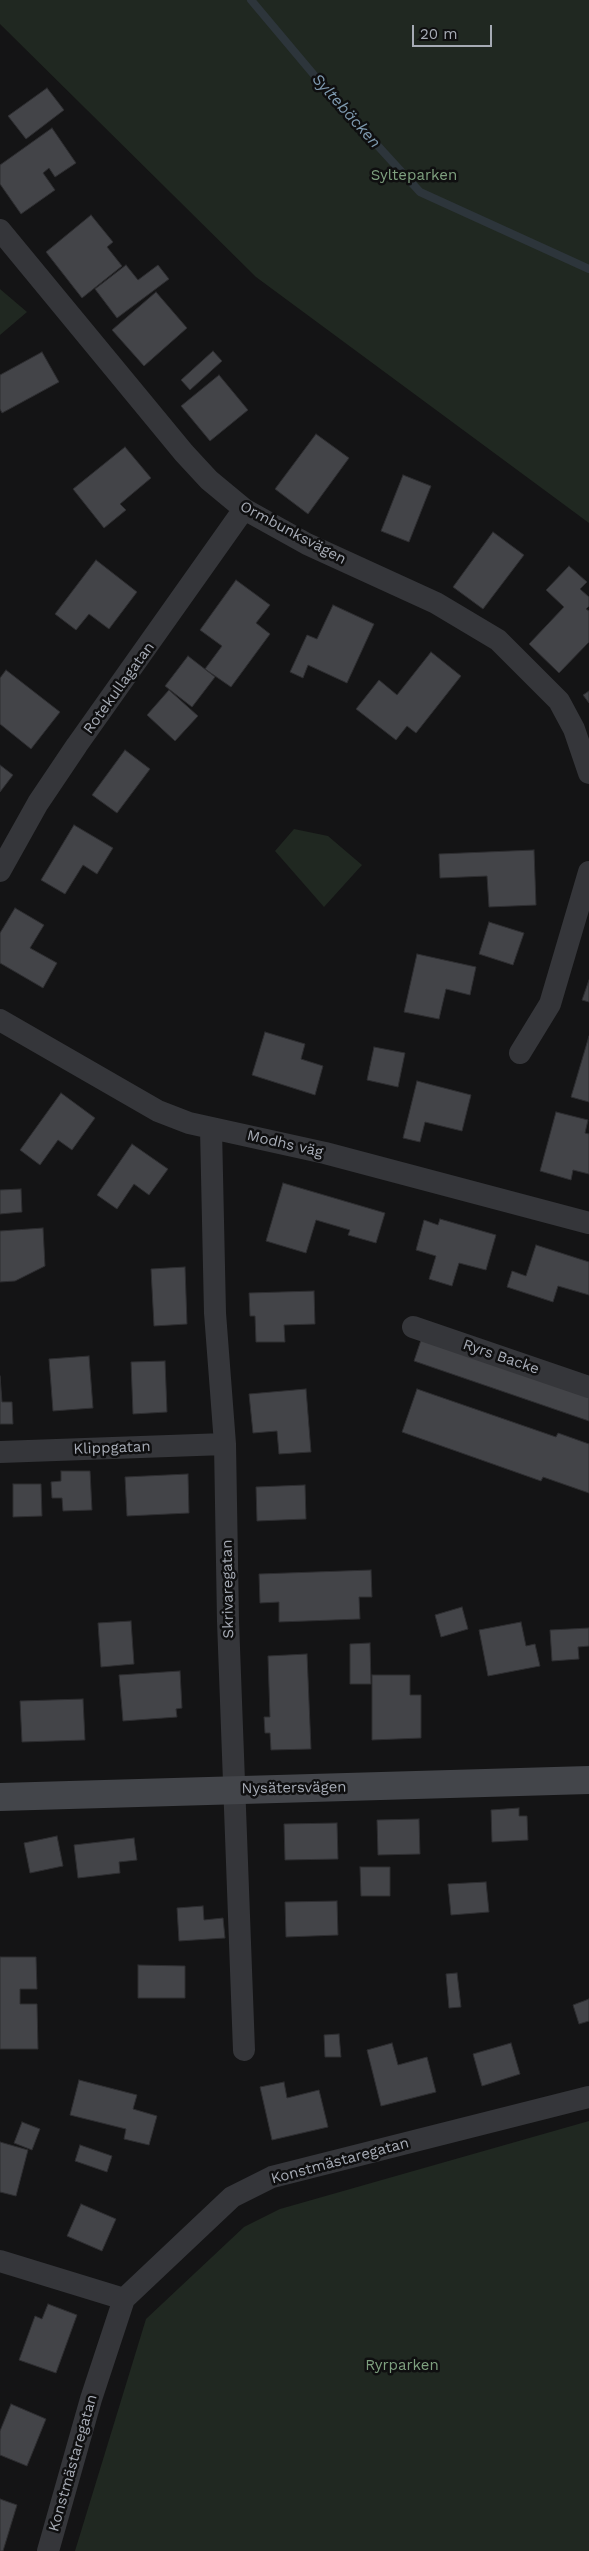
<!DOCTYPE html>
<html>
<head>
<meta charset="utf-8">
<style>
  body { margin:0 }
  #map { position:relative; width:589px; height:2551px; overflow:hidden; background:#141415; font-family:"Work Sans",sans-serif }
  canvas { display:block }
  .scale { position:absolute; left:412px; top:25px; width:80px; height:22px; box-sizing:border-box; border:2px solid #a6abb5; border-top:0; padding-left:6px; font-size:15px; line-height:18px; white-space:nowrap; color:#a6abb5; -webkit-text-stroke:4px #0f0f10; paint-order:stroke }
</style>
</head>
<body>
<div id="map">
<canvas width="589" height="2551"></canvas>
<div class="scale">20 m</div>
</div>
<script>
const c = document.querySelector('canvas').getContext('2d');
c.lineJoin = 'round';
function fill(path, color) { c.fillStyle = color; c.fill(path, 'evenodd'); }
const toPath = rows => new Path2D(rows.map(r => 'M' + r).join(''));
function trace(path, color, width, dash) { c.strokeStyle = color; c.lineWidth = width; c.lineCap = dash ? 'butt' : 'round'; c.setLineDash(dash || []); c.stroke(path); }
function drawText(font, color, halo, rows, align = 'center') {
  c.font = font + ' "Work Sans",sans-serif'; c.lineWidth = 5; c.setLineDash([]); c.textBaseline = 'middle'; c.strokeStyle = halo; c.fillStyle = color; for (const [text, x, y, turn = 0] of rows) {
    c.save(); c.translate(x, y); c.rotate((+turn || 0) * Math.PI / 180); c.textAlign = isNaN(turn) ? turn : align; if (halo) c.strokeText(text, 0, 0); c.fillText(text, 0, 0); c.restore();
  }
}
fill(toPath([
  [0,0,589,0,589,523,256,277,0,24],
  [0,289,27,312,0,335],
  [294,829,328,836,362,865,324,907,275,851],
  [589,2121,589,2551,75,2551,146,2319,244,2227,280,2209]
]), '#202821');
trace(toPath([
  [251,0,325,88,420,192,589,269]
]), '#2d353b', 8);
const building = toPath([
  [47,88,64,110,26,139,8,116,47,88],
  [52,128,76,163,55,177,49,168,43,173,55,190,21,214,0,184,0,165,52,128],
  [91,215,113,242,107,247,122,266,82,298,46,252,91,215],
  [126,265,138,280,158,265,169,279,117,318,95,289,126,265],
  [156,292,187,328,144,366,112,330,156,292],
  [213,351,222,361,190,390,181,380,213,351],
  [42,352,59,382,2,413,0,409,0,375,42,352],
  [219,375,248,410,210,441,181,406,219,375],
  [316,434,349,458,308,514,275,489,316,434],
  [125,447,151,478,120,504,126,510,104,528,73,489,125,447],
  [403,475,431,486,409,542,381,531,403,475],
  [493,532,524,555,483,609,453,587,493,532],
  [96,560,137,592,109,629,89,614,76,630,55,614,96,560],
  [569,566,587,582,580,589,589,597,589,606,586,609,589,611,589,642,559,673,529,644,564,607,546,590,569,566],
  [236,580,270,605,256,623,270,634,231,687,205,669,222,646,200,630,236,580],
  [333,605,374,624,347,683,308,665,303,678,290,672,307,635,317,639,333,605],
  [431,652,461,676,416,733,407,726,396,740,356,709,379,680,397,695,431,652],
  [188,656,215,677,192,707,165,686,188,656],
  [6,670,60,712,31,749,0,724,0,678,6,670],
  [169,690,198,716,175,741,147,715,169,690],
  [589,691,589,703,583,695,589,691],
  [125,750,150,769,117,813,92,795,125,750],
  [0,765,13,775,0,792,0,765],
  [74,825,113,848,97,874,83,865,65,894,41,880,74,825],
  [534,850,536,905,489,907,487,876,440,878,439,854,534,850],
  [15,908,44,925,30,948,57,963,43,988,0,963,0,933,15,908],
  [489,922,524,933,513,965,479,954,489,922],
  [417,954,476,967,470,995,446,989,439,1019,404,1012,417,954],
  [589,980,589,1002,582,1000,589,980],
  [265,1032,305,1044,301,1059,323,1066,315,1095,252,1075,265,1032],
  [589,1036,589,1102,571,1097,589,1036],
  [374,1047,405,1053,398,1087,367,1080,374,1047],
  [417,1081,471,1095,462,1131,425,1122,420,1142,403,1138,417,1081],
  [61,1093,95,1118,72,1150,58,1140,40,1165,20,1150,61,1093],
  [556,1112,588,1120,585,1133,589,1134,589,1174,573,1170,571,1180,540,1171,556,1112],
  [132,1144,168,1169,149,1195,134,1184,117,1209,97,1195,132,1144],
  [283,1183,385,1213,376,1243,348,1235,350,1230,316,1220,306,1253,266,1241,283,1183],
  [21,1189,22,1212,0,1214,0,1190,21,1189],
  [440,1219,496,1235,486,1270,459,1263,452,1286,429,1279,436,1256,416,1250,424,1220,438,1225,440,1219],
  [43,1228,45,1266,15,1281,0,1282,0,1231,43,1228],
  [536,1245,589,1262,589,1295,558,1286,553,1302,507,1287,512,1271,526,1276,536,1245],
  [185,1267,187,1324,154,1326,151,1269,185,1267],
  [314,1291,315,1324,284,1325,285,1342,256,1342,255,1316,250,1316,249,1293,314,1291],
  [423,1334,589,1391,589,1421,414,1361,423,1334],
  [89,1356,93,1408,53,1411,49,1359,89,1356],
  [165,1361,167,1412,133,1414,131,1362,165,1361],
  [0,1376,2,1402,12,1402,13,1424,0,1424,0,1376],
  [306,1389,311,1452,279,1454,277,1431,253,1433,249,1394,306,1389],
  [417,1389,556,1437,558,1433,589,1444,589,1493,543,1477,541,1481,402,1432,417,1389],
  [61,1471,90,1471,92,1510,63,1511,62,1498,52,1498,51,1482,61,1481,61,1471],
  [188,1474,189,1513,127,1516,125,1477,188,1474],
  [13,1484,41,1484,42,1516,13,1517,13,1484],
  [305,1485,306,1519,257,1521,256,1487,305,1485],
  [371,1570,372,1597,359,1597,360,1619,279,1622,279,1602,260,1603,259,1574,371,1570],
  [462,1607,468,1629,441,1637,435,1615,462,1607],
  [131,1621,134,1664,101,1667,98,1623,131,1621],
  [521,1622,526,1646,535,1644,540,1666,488,1676,479,1630,521,1622],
  [589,1628,589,1646,578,1647,579,1659,552,1661,550,1630,589,1628],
  [370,1643,371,1684,350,1684,350,1644,370,1643],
  [307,1654,311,1749,271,1750,270,1733,265,1733,264,1717,270,1717,268,1656,307,1654],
  [180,1671,182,1708,176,1709,177,1717,123,1721,119,1675,180,1671],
  [372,1675,410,1675,410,1695,421,1695,421,1738,372,1740,372,1675],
  [83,1699,85,1740,22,1742,20,1701,83,1699],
  [519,1808,519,1816,527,1816,528,1840,492,1842,491,1810,519,1808],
  [419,1819,420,1854,378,1855,377,1820,419,1819],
  [337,1823,338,1859,285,1860,284,1824,337,1823],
  [57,1836,63,1866,30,1873,24,1843,57,1836],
  [134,1838,137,1860,119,1862,120,1873,78,1878,74,1845,134,1838],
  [360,1867,390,1867,390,1896,361,1896,360,1867],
  [486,1882,489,1912,451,1915,448,1884,486,1882],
  [337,1901,338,1935,286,1937,285,1902,337,1901],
  [203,1906,204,1920,223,1918,225,1938,179,1941,177,1908,203,1906],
  [0,1957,36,1957,37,1989,20,1989,20,2004,37,2004,38,2049,0,2049,0,1957],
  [138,1965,185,1966,185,1998,138,1998,138,1965],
  [457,1973,461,2007,449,2008,446,1974,457,1973],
  [589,1999,589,2021,579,2024,573,2005,589,1999],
  [339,2034,341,2057,325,2057,324,2035,339,2034],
  [392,2043,398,2065,427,2057,436,2092,381,2106,367,2050,392,2043],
  [511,2043,520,2074,482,2086,473,2054,511,2043],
  [79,2080,137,2095,133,2109,157,2116,149,2145,124,2139,126,2129,70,2115,79,2080],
  [284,2082,287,2098,319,2090,328,2127,272,2140,260,2087,284,2082],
  [22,2122,40,2129,32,2150,14,2143,22,2122],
  [0,2142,28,2150,16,2196,0,2192,0,2142],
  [80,2145,112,2156,107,2172,75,2161,80,2145],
  [81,2204,116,2219,102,2251,67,2236,81,2204],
  [48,2304,77,2315,56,2373,19,2360,35,2316,42,2319,48,2304],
  [11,2404,46,2419,27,2466,0,2455,0,2431,11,2404],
  [0,2499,17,2505,3,2551,0,2551,0,2499]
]);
fill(building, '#434448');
trace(building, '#2e2e31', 1);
trace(toPath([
  [0,230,184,453,209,480,244,509,307,544,436,603,498,640,559,701,574,729,589,773],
  [0,871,38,803,77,745,244,509],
  [0,1020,158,1111,189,1123,325,1153,589,1223],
  [520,1053,550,1004,589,872],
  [211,1129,215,1313,225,1444,228,1621,244,2050],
  [413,1327,589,1387],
  [0,1452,225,1444],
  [0,2261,124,2299],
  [48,2551,91,2399,124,2299,232,2197,272,2177,589,2097]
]), '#35363a', 22);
trace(toPath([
  [0,1797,589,1780]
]), '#43454a', 28);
drawText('15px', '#7ea07f', '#0f0f10', [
  ["Sylteparken",414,176],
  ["Ryrparken",402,2366]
]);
drawText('15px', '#a6abb5', '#0f0f10', [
  ["Ormbunksvägen",293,533,28],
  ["Rotekullagatan",119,688,-54],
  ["Modhs väg",285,1144,13],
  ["Ryrs Backe",501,1357,19],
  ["Klippgatan",112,1448,-2],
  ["Skrivaregatan",228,1589,-91],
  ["Nysätersvägen",294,1788,-1],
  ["Konstmästaregatan",340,2161,-15],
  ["Konstmästaregatan",73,2463,-74]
]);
drawText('italic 16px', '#7e99af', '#0f0f10', [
  ["Syltebäcken",346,111,48]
]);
</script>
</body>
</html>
